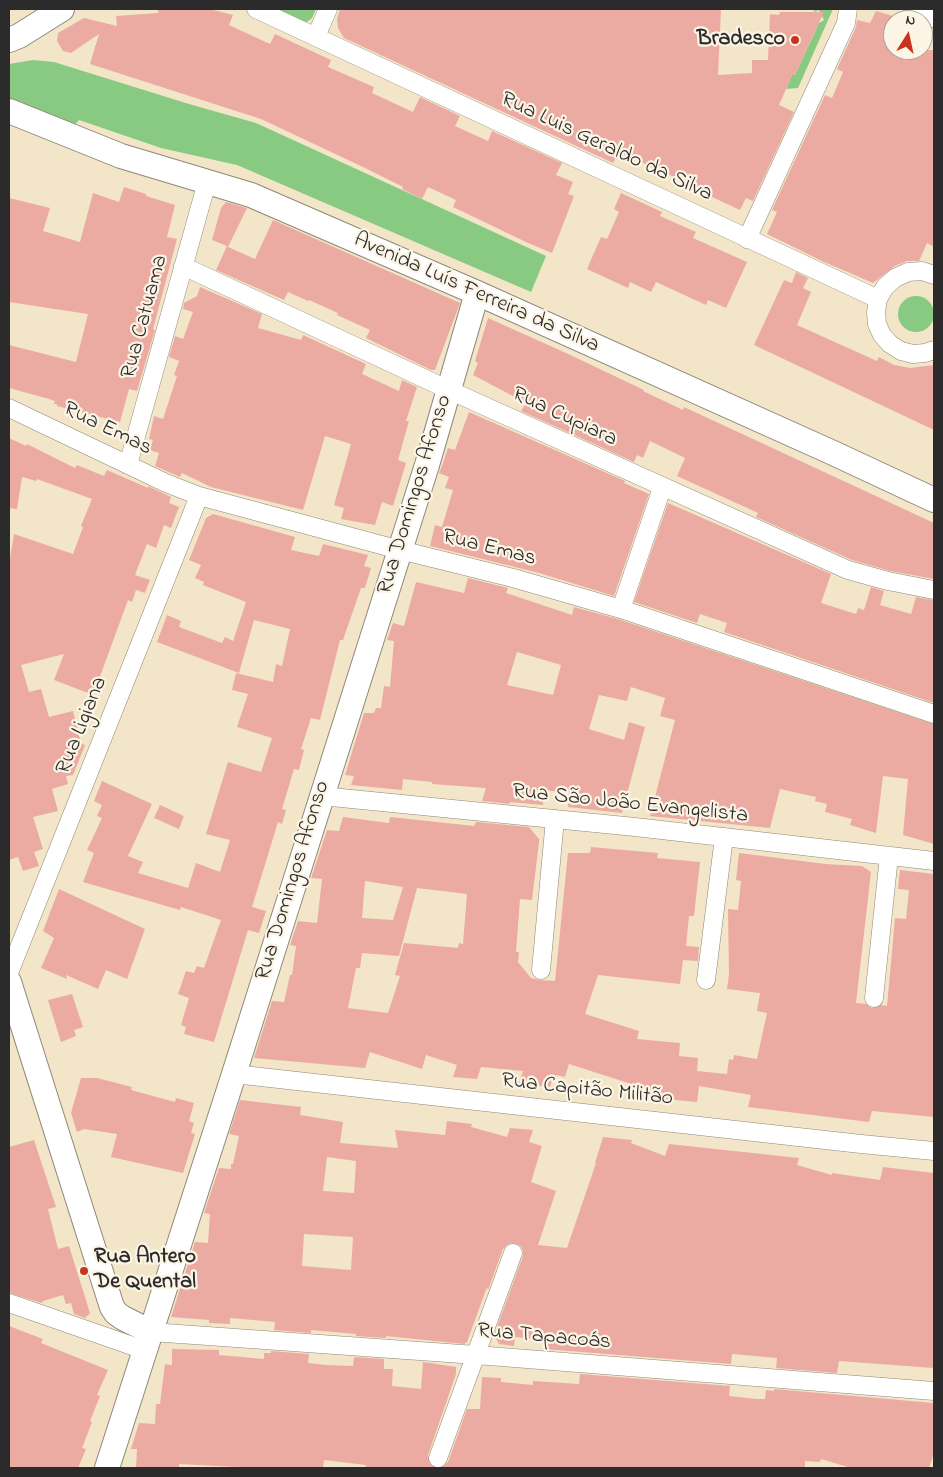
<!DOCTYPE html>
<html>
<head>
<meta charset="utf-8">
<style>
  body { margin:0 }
  #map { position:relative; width:943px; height:1477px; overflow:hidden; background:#f3e5c8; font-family:"Indie Flower",sans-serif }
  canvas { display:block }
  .frame { position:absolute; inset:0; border:10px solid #2b2b2b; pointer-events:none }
  .north { position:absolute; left:883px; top:10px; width:50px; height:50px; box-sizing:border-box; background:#fcf5e5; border:1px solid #a8a49b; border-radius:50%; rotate:10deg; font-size:14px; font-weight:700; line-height:20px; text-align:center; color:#2b2b2b }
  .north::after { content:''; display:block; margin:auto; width:18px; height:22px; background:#c8321e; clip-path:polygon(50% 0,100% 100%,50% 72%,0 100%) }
</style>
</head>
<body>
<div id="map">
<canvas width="943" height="1477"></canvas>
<div class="frame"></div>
<div class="north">N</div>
</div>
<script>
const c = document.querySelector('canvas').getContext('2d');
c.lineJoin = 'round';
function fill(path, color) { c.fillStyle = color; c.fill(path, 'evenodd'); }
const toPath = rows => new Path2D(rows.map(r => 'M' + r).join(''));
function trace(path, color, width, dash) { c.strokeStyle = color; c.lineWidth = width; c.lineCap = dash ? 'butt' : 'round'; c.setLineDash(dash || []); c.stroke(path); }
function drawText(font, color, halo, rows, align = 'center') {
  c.font = font + ' "Indie Flower",sans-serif'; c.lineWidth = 4.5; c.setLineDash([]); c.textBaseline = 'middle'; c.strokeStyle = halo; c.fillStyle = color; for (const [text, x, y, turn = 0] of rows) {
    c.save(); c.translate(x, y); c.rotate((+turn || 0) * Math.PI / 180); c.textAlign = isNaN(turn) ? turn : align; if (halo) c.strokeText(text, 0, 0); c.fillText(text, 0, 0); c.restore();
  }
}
fill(toPath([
  [271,9,316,9,312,18,304,24],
  [814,9,833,9,798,88,786,89,792,75,795,75,819,23,824,20,819,10,814,12],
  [33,60,54,62,189,104,256,123,546,256,531,292,237,165,161,148,79,120,71,129,9,106,9,64],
  '898 314a18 18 0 1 1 36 0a18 18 0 1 1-36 0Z'
]), '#89ca82');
fill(toPath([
  [158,9,209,9,233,15,229,25,270,44,275,34,331,60,328,67,374,87,372,93,413,112,420,97,460,116,455,126,488,141,492,131,562,163,556,175,573,182,568,194,574,196,552,253,526,242,453,207,456,200,428,187,422,199,402,189,403,187,363,167,261,119,90,64,99,34,71,53,63,51,57,41,58,33,84,18,117,26,116,16,158,13],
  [340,9,721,9,718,75,752,73,752,60,768,60,770,14,779,15,780,12,824,12,795,75,792,75,779,105,794,112,753,201,746,198,740,210,682,183,683,181,619,152,613,163,344,38,338,28,337,19],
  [876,11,893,16,893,50,934,50,934,247,927,243,919,261,907,261,895,266,873,283,822,261,767,234,777,212,772,210,825,95,832,98,843,72,837,69,856,27,857,20,870,23],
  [124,187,146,194,146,196,175,205,167,237,177,239,153,329,155,330,137,391,129,389,120,422,57,406,57,404,54,404,55,401,49,399,9,388,9,345,76,362,88,314,9,302,9,198,50,208,43,231,80,242,93,193,119,202],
  [621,193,662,212,660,216,696,232,693,238,747,262,726,308,708,300,706,305,656,282,651,292,630,282,628,288,587,269,601,237,607,239,619,212,614,209],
  [226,202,247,208,228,247,255,259,273,220,460,303,435,370,431,370,366,338,370,330,337,315,338,313,309,300,308,301,288,292,284,300,216,270,227,246,212,240,221,208],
  [796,272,808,278,803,288,811,292,797,325,877,361,879,357,894,365,910,368,934,365,934,430,754,345,784,280,792,283],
  [200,287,262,314,258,328,301,340,303,335,366,364,362,374,399,391,402,380,417,387,406,421,409,421,398,460,406,463,393,506,382,502,375,525,341,519,344,508,334,505,351,444,325,436,303,510,211,487,182,473,180,477,155,466,159,453,149,450,153,440,149,439,154,416,163,419,177,376,174,375,179,361,169,357,175,336,183,339,193,312,183,309,184,303,197,296],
  [488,318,566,353,644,390,643,391,683,410,684,407,934,523,934,579,890,571,852,560,756,517,758,513,677,476,685,458,650,441,643,458,637,455,634,462,521,411,526,403,473,375,478,363,475,361],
  [469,412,625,481,624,483,649,494,614,596,539,573,430,546,435,525,442,527,453,490,445,488,449,477,439,473,442,466,448,448,455,450],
  [9,438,26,446,27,444,75,468,77,465,104,476,107,470,148,488,148,486,171,497,169,503,179,507,171,528,164,525,156,548,147,544,135,575,150,580,145,593,136,590,132,602,128,600,94,693,88,693,54,680,64,654,21,665,29,692,41,689,49,717,73,711,81,743,85,745,73,775,66,776,68,784,52,789,58,811,33,817,43,849,34,852,39,866,23,871,18,857,9,860,9,564,14,534,73,554,83,527,81,526,92,499,37,479,36,481,22,477,17,509,9,508],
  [668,503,831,574,821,603,856,614,858,608,864,610,871,587,884,591,880,605,911,614,916,597,934,600,934,703,724,632,727,623,700,614,697,623,634,602],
  [213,514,295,537,291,550,319,556,323,544,368,555,364,566,371,568,365,588,361,588,343,640,340,640,320,720,311,718,301,749,304,750,299,770,294,769,282,809,286,810,282,824,278,822,252,907,266,911,259,933,248,930,214,1042,184,1034,186,1027,181,1025,189,998,178,994,186,971,194,973,197,966,204,968,221,920,181,907,180,910,83,882,94,853,87,850,102,818,97,816,102,805,94,801,102,781,152,804,128,856,143,862,138,873,188,888,196,863,220,872,230,840,206,834,228,762,261,772,272,738,237,727,248,694,232,690,236,673,273,682,276,664,282,666,290,629,254,620,239,673,157,642,167,615,181,621,179,627,222,643,225,637,233,641,246,602,203,585,204,582,195,578,201,565,189,560,206,518],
  [468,578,508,588,506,593,572,615,574,607,618,619,934,724,934,844,903,835,908,779,883,776,876,833,850,825,852,819,825,812,827,804,815,801,816,797,780,789,770,828,650,816,675,720,660,716,665,698,631,687,627,701,599,695,589,729,624,740,629,722,645,727,622,813,568,807,569,793,544,790,543,805,509,802,511,804,482,801,486,788,432,784,432,782,403,779,402,790,351,785,354,776,345,775,364,713,374,713,376,708,381,708,384,686,390,687,394,641,387,640,393,623,404,626,416,582,464,593],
  [517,652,561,665,553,695,507,685],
  [160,805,184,816,179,829,154,818],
  [343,817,389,823,390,817,474,826,476,822,529,827,539,839,539,842,532,900,520,899,516,952,519,952,518,962,531,978,540,980,555,981,568,853,590,853,591,847,658,853,657,858,700,862,694,916,689,916,686,946,699,947,698,961,683,960,680,984,598,975,585,1014,639,1031,637,1039,680,1043,679,1056,698,1058,697,1071,727,1074,729,1059,733,1060,734,1055,757,1059,767,1013,757,1011,760,993,727,989,729,974,728,909,738,910,741,881,736,880,739,853,825,864,862,866,871,872,856,1003,866,1004,872,1008,881,1005,887,1006,895,918,906,919,909,890,898,889,900,870,934,874,934,1117,872,1111,869,1122,748,1107,751,1095,699,1086,697,1102,644,1097,647,1089,569,1064,565,1077,556,1075,556,1077,553,1077,550,1087,519,1083,523,1071,481,1067,477,1079,453,1077,457,1065,426,1055,422,1069,370,1052,365,1068,254,1058,272,1001,284,1002,290,975,292,975,296,946,290,945,298,921,317,923,322,879,311,878,327,830,339,831],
  [365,881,403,887,393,920,362,918],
  [417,888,467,894,463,944,459,943,458,948,404,943,395,975,400,976,388,1013,348,1008,356,968,360,968,362,953,399,956],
  [59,889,145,929,127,979,106,970,98,989,66,975,67,979,41,968,54,938,43,931],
  [72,994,83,1027,74,1030,76,1036,61,1042,48,1000],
  [81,1078,97,1078,132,1087,131,1090,175,1102,176,1098,194,1103,189,1121,194,1123,191,1133,195,1134,183,1173,111,1157,117,1134,84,1129,77,1132,71,1113],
  [240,1100,301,1107,300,1115,343,1122,340,1143,398,1148,395,1130,445,1135,447,1121,472,1124,471,1127,507,1137,510,1128,533,1130,529,1142,542,1146,531,1182,556,1191,538,1245,567,1248,596,1163,595,1163,603,1137,632,1140,631,1143,665,1156,669,1144,799,1158,797,1165,832,1175,832,1173,880,1180,883,1167,934,1173,933,1368,839,1361,837,1373,776,1368,777,1358,732,1354,731,1364,544,1349,545,1340,515,1337,514,1346,499,1344,494,1335,523,1256,523,1251,521,1246,512,1243,507,1245,503,1249,488,1290,487,1287,467,1342,464,1344,386,1336,386,1338,356,1336,356,1334,333,1332,311,1330,311,1333,274,1330,275,1322,230,1318,230,1324,209,1323,209,1320,171,1317,195,1242,208,1243,210,1214,204,1213,219,1168,231,1169,231,1164,233,1164,239,1136,229,1134],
  [327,1157,356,1161,354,1193,323,1191],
  [304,1234,353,1237,351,1270,302,1266],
  [34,1140,56,1207,48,1209,58,1249,69,1246,90,1313,85,1318,74,1314,71,1303,66,1304,63,1295,43,1301,42,1303,9,1293,9,1147],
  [9,1326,43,1339,41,1343,108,1370,97,1395,100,1396,90,1421,92,1422,82,1448,86,1449,78,1468,9,1468],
  [172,1349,219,1350,219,1355,264,1359,264,1353,271,1353,271,1351,309,1354,308,1363,326,1365,353,1366,354,1357,384,1359,384,1369,393,1369,392,1386,421,1389,423,1362,456,1367,456,1374,428,1455,430,1464,437,1468,365,1468,366,1465,324,1460,323,1468,256,1468,179,1464,179,1468,136,1468,137,1449,131,1449,139,1423,155,1424,156,1404,160,1404,165,1364,172,1365],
  [580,1374,730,1386,729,1396,756,1399,765,1399,766,1390,774,1391,774,1389,934,1403,934,1453,929,1468,851,1468,821,1459,820,1462,805,1461,805,1468,440,1468,448,1462,467,1409,480,1409,482,1377,501,1378,501,1382,533,1385,533,1381,579,1384]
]), '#ecaba2');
const street = toPath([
  [256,9,878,299],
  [316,36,328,9],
  [747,239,846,23,848,9],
  [183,266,449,390,848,570,888,581,934,590],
  [934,275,922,271,908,272,895,278,885,287,878,299,876,312,877,324,882,335,890,344,901,351,913,354,925,353,934,350],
  [9,408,166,483,199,496,400,550,513,578,621,609,934,714],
  [128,465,207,182],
  [621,609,662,488],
  [321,796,635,827,934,861],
  [541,970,555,819],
  [9,973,199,496],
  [706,980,724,837],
  [874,998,889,856],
  [234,1074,861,1144,934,1151],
  [9,1303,144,1350],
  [151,1332,476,1355,934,1391],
  [438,1458,513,1253]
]);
const secondary = toPath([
  [916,9,934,15],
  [9,40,19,36,62,9],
  [9,111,121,156,251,195,477,293,831,452,934,500],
  [9,982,112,1307,116,1313,123,1318,151,1332],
  [107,1468,234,1074,427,465,477,293]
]);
trace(street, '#8f887a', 19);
trace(secondary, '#8f887a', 26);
trace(street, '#fff', 18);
trace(secondary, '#fff', 24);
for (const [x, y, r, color] of [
  [795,40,5,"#c8321e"],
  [84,1271,5,"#c8321e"]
]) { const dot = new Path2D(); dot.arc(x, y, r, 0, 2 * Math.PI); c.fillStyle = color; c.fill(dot); trace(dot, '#fcf5e5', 2); }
drawText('bold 22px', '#2b2b2b', '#fcf5e5', [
  ["Bradesco",785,40],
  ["Rua Antero",94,1258,"left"],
  ["De Quental",94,1283,"left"]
], 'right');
drawText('22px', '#2b2b2b', '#fcf5e5', [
  ["Rua Luis Geraldo da Silva",606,148,25],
  ["Avenida Luís Ferreira da Silva",476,294,24],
  ["Rua Catuama",146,317,-75],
  ["Rua Cupiara",564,418,25],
  ["Rua Emas",107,430,26],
  ["Rua Domingos Afonso",416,495,-73],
  ["Rua Emas",489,549,14],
  ["Rua Ligiana",83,726,-68],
  ["Rua São João Evangelista",630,805,6],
  ["Rua Domingos Afonso",294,881,-73],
  ["Rua Capitão Militão",587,1091,6],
  ["Rua Tapacoás",544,1338,5]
]);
</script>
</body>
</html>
